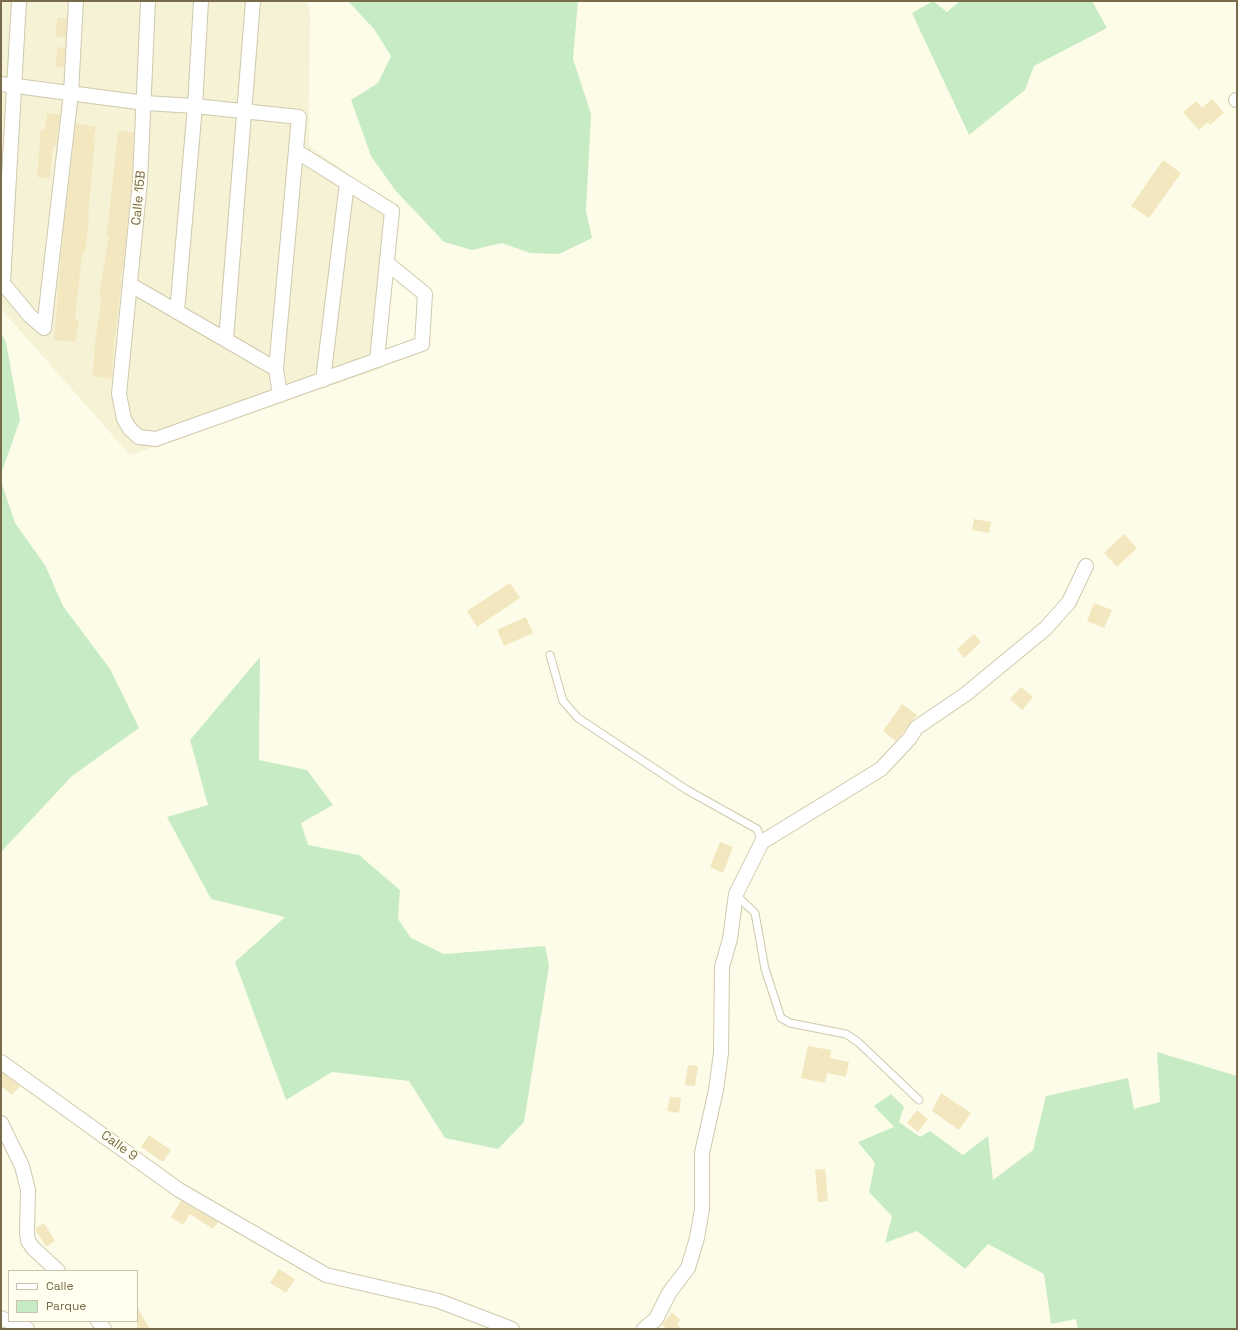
<!DOCTYPE html>
<html>
<head>
<meta charset="utf-8">
<style>
  body { margin:0 }
  #map { position:relative; width:1238px; height:1330px; overflow:hidden; background:#fdfce8; font-family:"Space Grotesk",sans-serif }
  canvas { display:block }
  .frame { position:absolute; inset:0; border:2px solid #786b4b; pointer-events:none }
  .legend { position:absolute; left:8px; top:1270px; width:130px; height:52px; box-sizing:border-box; background:#fffeef; border:1px solid #c9c3ad; margin:0; padding:5px 7px; list-style:none; font-size:12px; color:#786b4b }
  .legend li { display:flex; align-items:center; gap:8px; height:20px }
  .legend b { width:20px; border:1px solid #c9c3ad }
</style>
</head>
<body>
<div id="map">
<canvas width="1238" height="1330"></canvas>
<div class="frame"></div>
<ul class="legend">
<li><b style="height:5px;background:#fff"></b>Calle</li>
<li><b style="height:11px;background:#c7ecc5"></b>Parque</li>
</ul>
</div>
<script>
const c = document.querySelector('canvas').getContext('2d');
c.lineJoin = 'round';
function fill(path, color) { c.fillStyle = color; c.fill(path, 'evenodd'); }
const toPath = rows => new Path2D(rows.map(r => 'M' + r).join(''));
function trace(path, color, width, dash) { c.strokeStyle = color; c.lineWidth = width; c.lineCap = dash ? 'butt' : 'round'; c.setLineDash(dash || []); c.stroke(path); }
function drawText(font, color, halo, rows, align = 'center') {
  c.font = font + ' "Space Grotesk",sans-serif'; c.lineWidth = 3.5; c.setLineDash([]); c.textBaseline = 'middle'; c.strokeStyle = halo; c.fillStyle = color; for (const [text, x, y, turn = 0] of rows) {
    c.save(); c.translate(x, y); c.rotate((+turn || 0) * Math.PI / 180); c.textAlign = isNaN(turn) ? turn : align; if (halo) c.strokeText(text, 0, 0); c.fillText(text, 0, 0); c.restore();
  }
}
fill(toPath([
  [1,1,306,1,310,11,309,146,400,211,382,368,130,455,1,309]
]), '#f5f2d6');
fill(toPath([
  [348,1,578,1,573,59,591,114,586,211,592,238,559,254,530,253,502,243,472,250,444,242,395,190,371,156,351,100,378,83,391,56,374,29],
  [933,1,947,12,960,1,1092,1,1107,28,1034,66,1025,90,969,135,912,13],
  [1,333,6,342,20,420,1,474],
  [1,481,15,523,45,565,63,606,110,669,139,728,72,776,1,852],
  [260,657,259,760,307,770,333,805,301,823,308,845,359,855,400,890,398,919,411,938,444,954,545,946,549,966,524,1122,498,1149,445,1138,409,1081,332,1072,286,1100,235,962,285,917,211,899,167,817,208,805,190,740],
  [1157,1052,1237,1076,1237,1329,1078,1329,1076,1319,1051,1324,1044,1274,988,1244,965,1269,917,1231,885,1243,892,1216,869,1192,875,1163,858,1142,894,1127,874,1106,891,1094,904,1107,899,1122,920,1137,930,1131,963,1155,988,1136,993,1180,1033,1150,1046,1096,1128,1078,1134,1109,1160,1102]
]), '#c7ecc5');
fill(toPath([
  [58,17,67,19,66,38,55,36],
  [58,47,65,48,64,67,55,66],
  [1212,99,1224,113,1210,125,1208,122,1199,130,1183,112,1196,101,1202,108],
  [47,113,60,115,56,146,53,146,50,178,37,177,41,130,45,130],
  [76,123,96,127,93,139,95,139,88,215,89,215,85,253,82,253,75,320,79,320,75,342,54,340,63,233],
  [119,130,134,133,132,180,124,261,120,280,122,281,114,342,112,379,93,376,95,343,102,297,99,297,109,235,106,234,110,215,109,215,116,150],
  [1163,160,1181,173,1149,218,1131,206],
  [974,519,991,522,989,533,972,530],
  [1124,534,1137,548,1117,567,1104,553],
  [510,583,520,598,477,627,467,611],
  [1094,603,1112,610,1104,628,1087,621],
  [526,617,533,633,504,646,497,630],
  [974,634,981,642,964,658,957,649],
  [1021,687,1033,697,1022,710,1010,699],
  [902,704,917,715,896,741,883,731],
  [720,842,733,847,723,873,710,867],
  [808,1046,831,1050,830,1058,849,1062,846,1077,827,1073,825,1083,801,1078],
  [688,1065,698,1066,695,1086,685,1085],
  [1,1072,20,1086,12,1095,1,1086],
  [941,1093,971,1113,959,1130,932,1111],
  [670,1097,681,1098,679,1113,667,1111],
  [917,1110,928,1119,918,1132,907,1123],
  [149,1135,171,1150,163,1162,141,1147],
  [825,1169,828,1201,818,1202,815,1170],
  [181,1201,218,1222,213,1229,190,1214,183,1225,171,1217],
  [44,1223,55,1241,46,1247,36,1231,36,1228],
  [279,1269,295,1279,286,1293,270,1283],
  [137,1307,150,1329,137,1329],
  [672,1312,680,1320,677,1324,682,1329,666,1329,662,1325]
]), '#f3e7bf');
const lane = toPath([
  [550,655,563,701,578,718,687,790,757,829,762,842],
  [736,895,755,913,765,969,781,1018,790,1023,846,1034,858,1042,919,1100]
]);
const street = toPath([
  [148,1,140,181,119,394,124,419,130,429,139,437,156,439,422,344,425,294,387,263],
  [1,84,145,103,195,106,299,117,276,369,280,395],
  [1236,100,1237,100],
  [296,151,392,211,377,360],
  [1,281,30,316,44,328,71,93,76,1],
  [3,282,19,1],
  [131,285,276,369],
  [177,312,195,106,201,1],
  [226,340,253,1],
  [323,380,347,183],
  [1,1062,179,1190,326,1275,439,1301,512,1329],
  [1,1123,22,1166,28,1190,27,1233,28,1241,33,1248,58,1271],
  [1,1318,27,1329],
  [98,1321,104,1329],
  [644,1329,656,1319,669,1293,688,1268,697,1238,702,1209,702,1153,716,1090,721,1053,722,967,730,939,736,894,762,842,881,769,910,738,916,728,966,694,1046,628,1069,602,1086,566]
]);
trace(lane, '#cfc9ad', 9);
trace(street, '#cfc9ad', 16);
trace(lane, '#fff', 7);
trace(street, '#fff', 14);
drawText('13px', '#786b4b', '#fffeef', [
  ["Calle 15B",139,198,-85],
  ["Calle 9",119,1146,36]
]);
</script>
</body>
</html>
